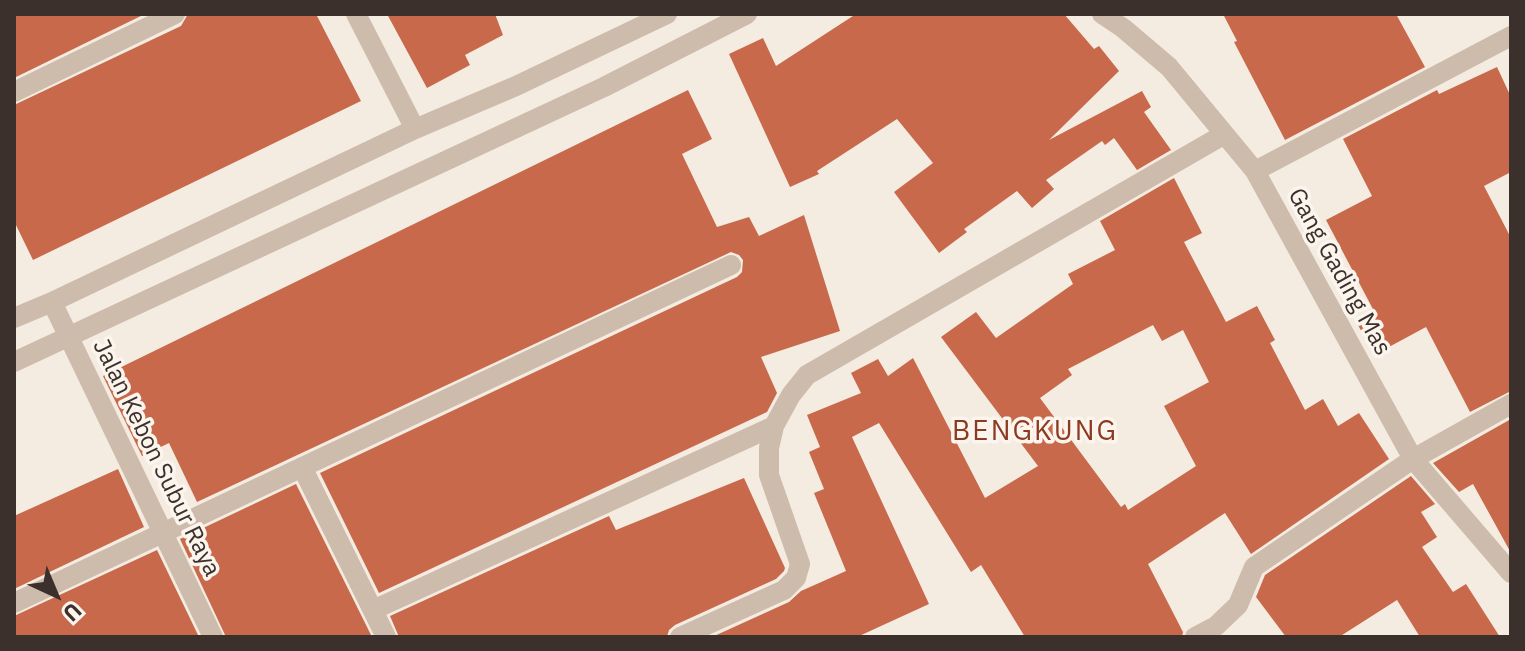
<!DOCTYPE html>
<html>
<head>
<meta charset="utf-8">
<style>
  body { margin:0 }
  #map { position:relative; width:1525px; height:651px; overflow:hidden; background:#f4ebe1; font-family:"IBM Plex Sans",sans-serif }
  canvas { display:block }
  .frame { position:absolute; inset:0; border:16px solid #3b302b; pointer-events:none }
  .north { position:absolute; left:16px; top:555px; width:80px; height:80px; -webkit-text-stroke:6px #fbf5ee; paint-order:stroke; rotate:136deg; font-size:22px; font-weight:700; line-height:32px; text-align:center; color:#3b302b }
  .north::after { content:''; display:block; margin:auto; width:28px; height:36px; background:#3b302b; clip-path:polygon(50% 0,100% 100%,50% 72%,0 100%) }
</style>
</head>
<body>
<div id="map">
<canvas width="1525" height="651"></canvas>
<div class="frame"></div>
<div class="north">U</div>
</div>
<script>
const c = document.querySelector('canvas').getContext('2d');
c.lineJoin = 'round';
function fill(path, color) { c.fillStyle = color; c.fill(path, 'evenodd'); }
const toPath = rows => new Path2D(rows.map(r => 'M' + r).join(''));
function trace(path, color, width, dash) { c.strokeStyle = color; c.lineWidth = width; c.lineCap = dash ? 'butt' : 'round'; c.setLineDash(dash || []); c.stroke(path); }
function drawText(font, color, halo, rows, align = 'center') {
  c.font = font + ' "IBM Plex Sans",sans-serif'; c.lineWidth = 7; c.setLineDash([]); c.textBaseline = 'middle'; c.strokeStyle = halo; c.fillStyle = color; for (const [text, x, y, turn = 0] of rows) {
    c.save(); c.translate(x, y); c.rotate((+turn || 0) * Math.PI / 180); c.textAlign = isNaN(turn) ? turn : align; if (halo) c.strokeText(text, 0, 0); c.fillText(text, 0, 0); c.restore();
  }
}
fill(toPath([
  [14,14,145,14,14,78],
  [188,14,316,14,361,101,33,260,14,221,14,105,181,26],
  [387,14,495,14,503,35,465,55,470,65,427,88],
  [856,14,1064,14,1094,49,1099,46,1119,71,1049,140,1142,91,1151,107,1144,112,1171,150,1137,170,1114,138,1105,145,1102,141,1046,180,1054,189,1032,208,1017,191,964,229,967,232,939,253,894,192,933,163,897,119,817,171,819,174,790,187,729,54,763,38,776,66],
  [1223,14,1396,14,1425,67,1285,140,1234,42,1237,41],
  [1497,67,1511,97,1511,172,1484,186,1511,238,1511,391,1470,412,1426,327,1374,355,1357,323,1375,313,1326,220,1372,196,1343,139,1437,90,1439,94],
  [688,90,712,139,682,154,717,227,749,217,759,236,804,215,840,331,761,357,777,393,767,412,379,593,320,473,737,277,742,272,743,260,739,255,731,252,197,502,169,443,142,456,103,376],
  [1174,178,1202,233,1184,242,1226,322,1257,306,1275,340,1270,343,1305,410,1323,399,1338,426,1359,413,1389,459,1251,554,1225,513,1148,564,1183,632,1182,637,1025,637,981,565,971,572,879,423,852,437,929,604,857,637,712,637,789,602,801,591,846,571,814,493,824,489,809,452,820,447,807,415,861,393,851,373,878,359,888,376,913,358,985,498,1038,466,941,337,976,312,996,338,1073,284,1068,274,1115,250,1100,221],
  [1153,325,1162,341,1183,330,1209,382,1164,406,1196,466,1128,510,1125,504,1121,507,1040,398,1072,375,1068,369],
  [1511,419,1511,553,1473,484,1459,492,1433,463],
  [118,469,144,527,14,589,14,516],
  [1411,476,1435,504,1421,512,1437,537,1422,547,1453,592,1466,584,1500,637,1420,637,1397,600,1339,637,1286,637,1256,597,1265,575],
  [744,478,785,568,784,571,776,579,675,625,669,630,667,637,399,637,390,616,609,516,616,530],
  [296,484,372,637,226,637,180,539],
  [157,550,199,637,14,637,14,616]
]), '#c8694b');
trace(toPath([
  [356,14,415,129],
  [1102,14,1123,28,1169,67,1255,171,1413,459,1511,573],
  [14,92,175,14],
  [1255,171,1511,36],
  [52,302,213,637],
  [14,318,52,302,415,129,516,86,667,14],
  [14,362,604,87,747,14],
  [302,467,386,637],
  [14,603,731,265],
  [373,610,774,426],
  [680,637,784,590,796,578,800,564,769,475,769,448,774,426,791,395,807,375,1223,135],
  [1195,637,1216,626,1238,605,1254,567,1413,459,1511,404]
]), '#cdbbac', 20);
drawText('24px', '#3b302b', '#fbf5ee', [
  ["Gang Gading Mas",1339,272,61],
  ["Jalan Kebon Subur Raya",156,458,64]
]);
c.letterSpacing = '2px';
drawText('28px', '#8c3b22', '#fbf5ee', [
  ["BENGKUNG",1035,432]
]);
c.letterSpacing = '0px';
</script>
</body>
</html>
